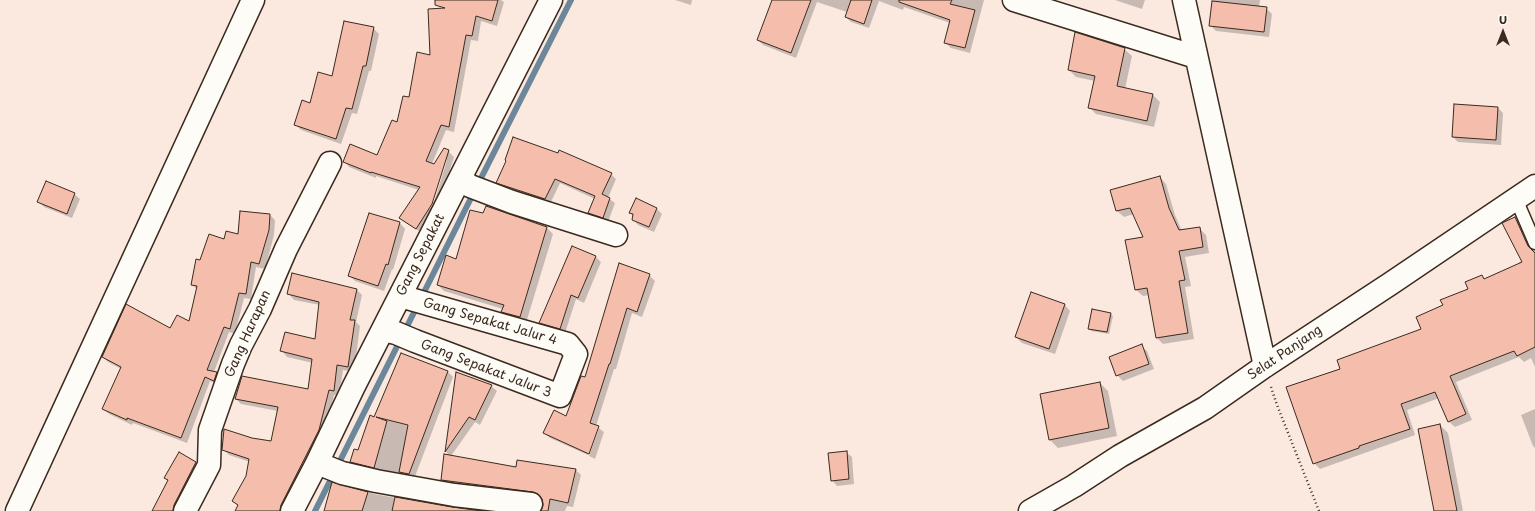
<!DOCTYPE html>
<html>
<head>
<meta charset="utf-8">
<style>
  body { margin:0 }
  #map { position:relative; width:1535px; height:511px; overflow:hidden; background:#fbe9e0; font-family:"Playpen Sans",sans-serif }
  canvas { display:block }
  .north { position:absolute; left:1483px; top:12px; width:40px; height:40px; -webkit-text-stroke:3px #fdfcf7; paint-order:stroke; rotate:0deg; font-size:11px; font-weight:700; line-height:16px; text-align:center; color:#3b2a1e }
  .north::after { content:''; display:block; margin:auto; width:14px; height:18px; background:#3b2a1e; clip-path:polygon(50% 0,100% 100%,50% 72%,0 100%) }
</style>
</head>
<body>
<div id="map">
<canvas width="1535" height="511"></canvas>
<div class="north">U</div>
</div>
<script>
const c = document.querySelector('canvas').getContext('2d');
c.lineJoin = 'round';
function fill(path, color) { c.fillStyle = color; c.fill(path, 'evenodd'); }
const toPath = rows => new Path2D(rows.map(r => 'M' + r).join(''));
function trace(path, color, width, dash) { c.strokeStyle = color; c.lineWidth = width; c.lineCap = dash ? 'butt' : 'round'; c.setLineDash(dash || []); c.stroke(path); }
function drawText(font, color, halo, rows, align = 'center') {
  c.font = font + ' "Playpen Sans",sans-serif'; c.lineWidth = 4; c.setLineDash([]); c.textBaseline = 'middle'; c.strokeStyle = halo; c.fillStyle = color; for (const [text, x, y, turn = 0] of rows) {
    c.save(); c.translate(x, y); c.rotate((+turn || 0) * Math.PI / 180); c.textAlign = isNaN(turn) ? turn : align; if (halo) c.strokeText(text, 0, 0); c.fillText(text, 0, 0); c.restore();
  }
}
fill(toPath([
  [450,0,501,0,504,2,497,26,481,21,478,41,471,40,454,132,446,130,432,164,435,165,448,151,454,157,437,210,422,233,406,223,401,218,419,190,376,176,376,178,349,167,344,161,378,156,398,123,431,56],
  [447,160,432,209,430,208,444,163],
  [675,0,692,0,691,5],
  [773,0,984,0,970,53,951,48,945,43,950,23,904,7,903,10,879,1,869,28,851,22,846,17,847,12,817,2,796,58,763,45,758,40],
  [1115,0,1145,0,1142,9],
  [1213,0,1260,0,1259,7,1266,8,1272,14,1269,37,1216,31,1210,25],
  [373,28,379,34,371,71,369,71,357,114,352,113,341,144,301,130,295,124],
  [1124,49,1132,56,1125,89,1153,95,1160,102,1154,127,1096,114,1089,107,1095,81,1076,77,1069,70],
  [1498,108,1503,113,1501,145,1458,142,1453,137],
  [611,174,616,179,608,198,615,203,608,222,594,218,589,213,595,199,560,183,550,204,503,187,498,182],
  [1160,177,1166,184,1175,215,1182,231,1199,228,1206,235,1209,253,1185,257,1191,286,1185,287,1194,339,1163,344,1157,338,1150,295,1143,296,1136,290,1144,237,1134,214,1124,217,1117,211],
  [74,194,80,199,72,218,44,207,38,201],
  [487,207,547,228,553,234,526,323,509,318,502,312,503,309,444,291,438,285,457,260],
  [656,208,662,214,654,232,638,225,633,219,634,216,630,213],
  [370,214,400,223,405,229,393,270,392,269,384,291,355,281,350,276],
  [270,215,275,220,274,235,265,269,256,267,251,299,244,298,235,334,229,332,214,372,217,373,222,378,219,385,210,381,187,443,133,423,132,425,109,414,103,409,121,369,108,362,103,357,170,329,190,323,198,290,192,285,201,261,225,240,239,235],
  [1515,218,1522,224,1533,251,1535,251,1535,367,1531,358,1524,362,1519,357,1456,382,1472,420,1455,427,1448,421,1439,398,1407,410,1415,435,1320,469,1314,463,1342,369,1423,330,1444,306,1469,290,1482,276,1486,280,1520,264,1519,262,1522,261],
  [596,257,601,262,584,303,576,299,565,333,545,328,540,322],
  [620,265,649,275,655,281,642,317,632,313,616,369,614,369,596,426,604,432,595,459,589,456,599,428,597,428,588,455,550,438,544,433,567,417,586,378],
  [357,290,362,295,356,322,360,326,354,372,343,370,339,396,334,395,324,436,286,511,236,511,238,506,233,501,247,476,250,462,229,455,223,449,224,430,252,439,272,442,278,411,241,404,236,399,309,390,313,363,287,357,282,351,316,340,320,305,294,300,289,294],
  [1032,294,1065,305,1070,311,1055,354,1022,343,1016,337],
  [1110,314,1113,316,1109,334,1091,331,1089,328],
  [1141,346,1147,351,1154,369,1123,381,1117,375],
  [402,355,448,372,453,377,414,479,356,467,351,462,359,451,375,418],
  [457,374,491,386,497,391,480,425,475,422,451,456,517,468,518,461,576,470,581,475,573,507,567,506,565,511,543,511,545,503,542,497,538,496,446,484,442,480,450,456,446,452],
  [1100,383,1108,391,1117,436,1058,448,1050,440],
  [1535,409,1535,448,1533,446,1521,415],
  [1440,425,1448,433,1463,511,1435,511],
  [846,452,852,457,854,484,837,486,832,480],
  [179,454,196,463,201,468,179,511,154,511,168,481,166,478],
  [333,484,374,494,452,508,475,511,325,511]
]), '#0003');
trace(toPath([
  [315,511,470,200,571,0]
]), '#6d879a', 6);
const building = toPath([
  [435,0,498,0,492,21,476,16,472,36,466,35,449,127,441,125,426,161,434,164,444,148,449,150,432,204,416,229,399,218,420,187,371,172,371,173,343,162,350,144,377,155,392,120,397,122,403,96,409,97,417,52,430,55,428,9,445,8,435,5,435,0],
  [772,0,811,0,791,53,757,40,772,0],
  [851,0,872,0,864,24,845,17,851,0],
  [899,0,952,0,950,4,975,10,965,48,944,43,950,20,899,2,899,0],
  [1212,1,1267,7,1264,32,1209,26,1212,1],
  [344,21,374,27,366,66,363,66,352,109,346,108,336,139,294,125,302,100,310,103,318,72,332,76,344,21],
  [1075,32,1125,48,1117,86,1153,94,1147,121,1088,108,1095,76,1068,70,1075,32],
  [1454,104,1498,107,1496,140,1452,137,1454,104],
  [513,137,558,153,559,150,612,173,602,194,610,198,603,218,588,213,595,196,555,179,545,199,496,183,506,161,505,160,513,137],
  [1160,176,1169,208,1179,230,1200,227,1203,247,1179,251,1185,280,1179,281,1188,333,1156,338,1147,288,1135,290,1125,240,1143,237,1130,208,1116,211,1110,190,1160,176],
  [46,181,75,193,67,214,37,202,46,181],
  [636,198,657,208,649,227,632,220,633,214,629,213,636,198],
  [486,206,547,227,520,317,501,312,504,305,437,285,446,255,456,259,470,210,483,213,486,206],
  [240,211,270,214,269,230,259,264,251,262,246,294,239,293,230,329,224,327,207,370,217,372,214,381,205,377,181,438,127,418,127,420,102,409,121,367,102,357,126,304,170,328,177,315,189,321,197,286,191,285,196,259,200,260,209,234,224,239,226,231,238,234,240,211],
  [369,213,400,222,388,265,386,264,378,286,348,276,369,213],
  [1515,217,1528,246,1535,253,1535,347,1517,356,1514,351,1450,376,1466,414,1448,422,1435,392,1401,404,1410,429,1359,446,1359,448,1313,464,1286,387,1340,369,1337,360,1421,329,1416,317,1443,305,1440,300,1468,289,1465,282,1482,275,1484,279,1522,262,1502,223,1515,217],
  [572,246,596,256,578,298,571,295,560,329,539,323,572,246],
  [619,263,650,274,637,312,627,308,610,364,609,364,590,423,599,426,589,454,543,433,554,410,566,416,581,376,585,377,619,263],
  [292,273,357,289,350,320,355,320,348,367,337,365,334,391,329,390,319,430,281,505,280,511,235,511,238,505,232,501,246,476,249,459,222,450,224,429,252,438,271,441,278,407,235,399,242,376,308,389,312,359,280,351,285,332,315,339,319,302,287,294,292,273],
  [1031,292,1065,304,1049,349,1015,337,1031,292],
  [1092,309,1111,313,1107,332,1088,329,1092,309],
  [1142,344,1149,364,1116,376,1109,357,1142,344],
  [401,353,448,371,409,474,399,472,408,425,376,417,387,421,374,468,350,462,354,449,358,450,370,415,374,417,401,353],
  [456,372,492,385,475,420,469,417,445,452,456,372],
  [1100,382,1109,428,1049,440,1040,394,1100,382],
  [1440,424,1457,511,1434,511,1418,429,1440,424],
  [847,451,849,479,831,481,828,453,847,451],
  [179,452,196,462,174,505,173,511,152,511,168,480,164,478,179,452],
  [444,454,516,467,517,460,576,469,568,503,550,499,548,511,541,511,543,505,542,499,538,494,533,492,441,480,444,454],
  [332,482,368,492,362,511,324,511,332,482],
  [395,497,452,507,483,511,392,511,395,497]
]);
fill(building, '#f5bdab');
trace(building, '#3b2a1e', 1);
const lane = toPath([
  [1516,199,1535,243]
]);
const street = toPath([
  [1014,0,1196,57],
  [1184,0,1265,366],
  [460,178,470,186,512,202,616,235],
  [383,330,396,333,415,341,560,396,576,354,568,344,400,296],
  [317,463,342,473,376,481,454,495,531,504],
  [17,511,253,0],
  [185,511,209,465,210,430,233,364,241,345,260,309,286,249,330,163],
  [292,511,317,463,354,386,551,0],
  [1030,511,1074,486,1120,456,1205,408,1265,366,1390,284,1535,186]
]);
trace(lane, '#3b2a1e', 15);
trace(street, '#3b2a1e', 25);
trace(toPath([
  [1271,387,1277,405,1319,511]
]), '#3b2a1e', 2.5, [1, 3]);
trace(lane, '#fdfcf7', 12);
trace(street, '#fdfcf7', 22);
drawText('13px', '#3b2a1e', '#fdfcf7', [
  ["Gang Sepakat",421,255,-63],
  ["Gang Sepakat Jalur 4",490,322,16],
  ["Gang Harapan",248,334,-66],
  ["Selat Panjang",1285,353,-34],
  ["Gang Sepakat Jalur 3",486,369,21]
]);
</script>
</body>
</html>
